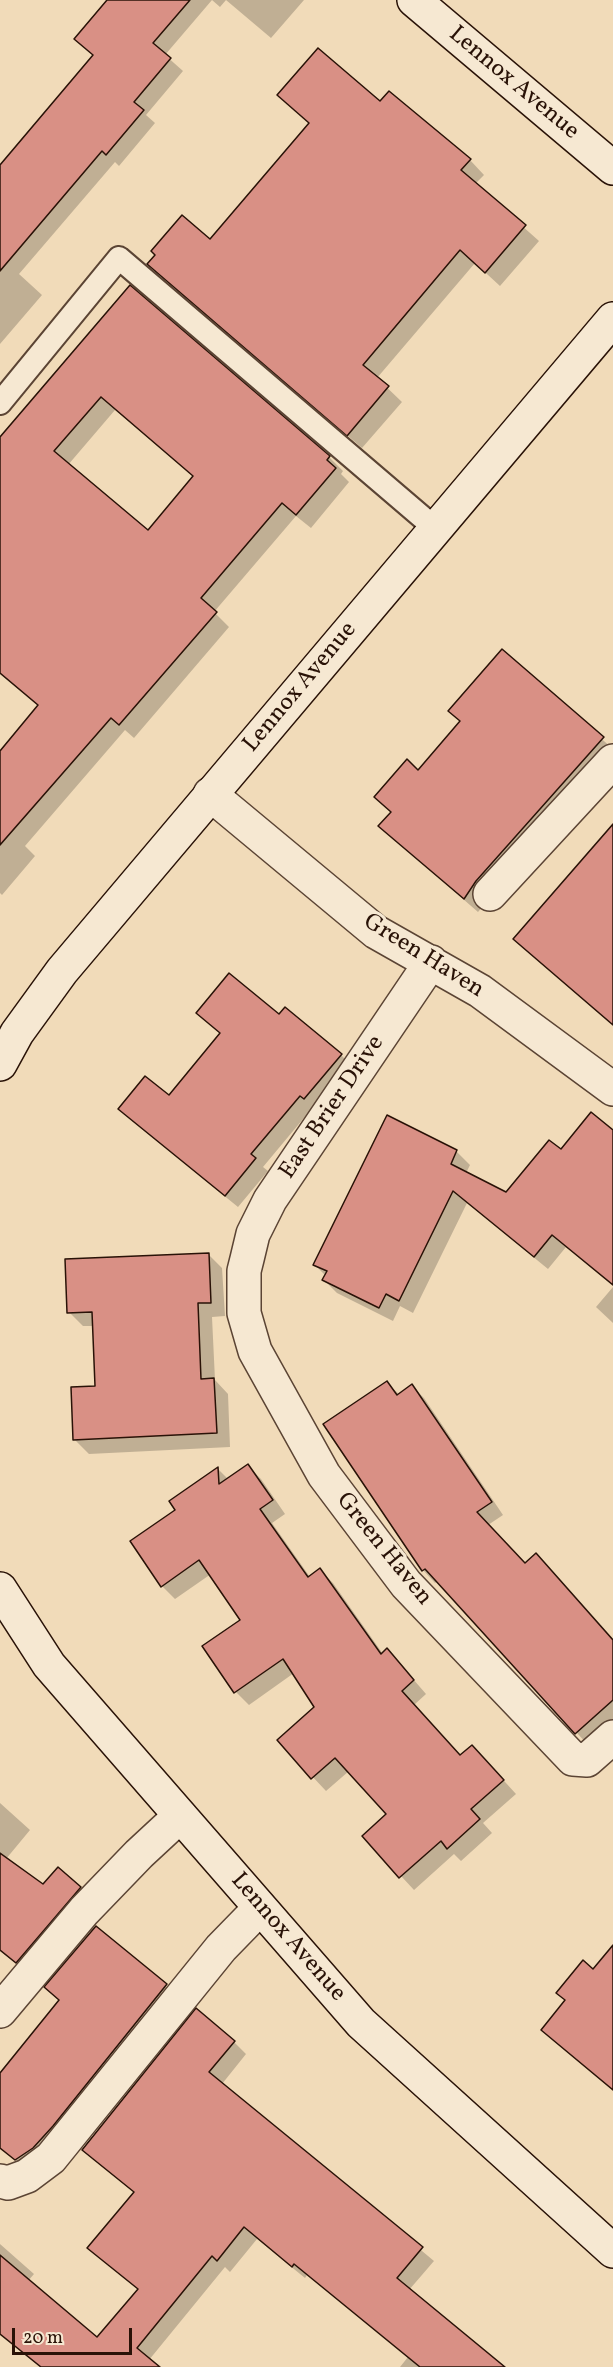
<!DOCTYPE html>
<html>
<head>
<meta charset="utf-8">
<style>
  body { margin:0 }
  #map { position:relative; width:613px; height:2367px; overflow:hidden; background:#f1dbb9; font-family:Vollkorn,serif }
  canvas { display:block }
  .scale { position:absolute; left:12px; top:2328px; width:120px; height:27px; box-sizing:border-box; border:3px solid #291207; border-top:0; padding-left:8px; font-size:18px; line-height:21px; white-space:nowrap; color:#291207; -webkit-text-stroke:4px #f6e8d2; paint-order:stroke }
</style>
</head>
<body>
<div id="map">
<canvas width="613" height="2367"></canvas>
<div class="scale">20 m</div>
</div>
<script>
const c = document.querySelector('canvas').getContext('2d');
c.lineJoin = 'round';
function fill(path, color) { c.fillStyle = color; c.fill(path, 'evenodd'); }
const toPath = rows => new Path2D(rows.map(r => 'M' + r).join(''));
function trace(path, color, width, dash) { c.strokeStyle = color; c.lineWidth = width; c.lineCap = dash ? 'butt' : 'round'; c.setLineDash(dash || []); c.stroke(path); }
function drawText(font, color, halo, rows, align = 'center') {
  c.font = font + ' Vollkorn,serif'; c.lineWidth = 6; c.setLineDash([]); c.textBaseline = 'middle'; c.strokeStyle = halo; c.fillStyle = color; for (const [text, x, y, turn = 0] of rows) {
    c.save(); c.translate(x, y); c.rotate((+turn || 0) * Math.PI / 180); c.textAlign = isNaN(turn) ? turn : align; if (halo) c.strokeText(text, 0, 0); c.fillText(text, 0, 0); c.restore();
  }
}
fill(toPath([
  [108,0,304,0,271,38,226,0,220,7,212,0,165,55,183,71,146,115,155,123,119,166,115,162,19,274,42,295,0,344,0,168,94,56],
  [389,93,470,160,484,175,475,184,539,241,500,286,475,263,377,378,402,402,362,448,149,264,210,241,310,124,279,95,380,103],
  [130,287,329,457,343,471,341,474,349,482,311,528,296,516,214,612,229,627,134,738,125,730,25,846,35,856,2,895,0,893,0,753,39,707,0,674,0,439],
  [115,410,194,477,148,532,68,465],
  [502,651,613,749,478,912,395,840,392,813,419,772,461,722,450,711],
  [198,1013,341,1055,353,1067,317,1110,313,1107,263,1167,268,1171,238,1207,132,1121,169,1097,221,1034],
  [613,1132,613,1286,566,1247,548,1269,467,1203,413,1313,400,1306,393,1321,337,1293,324,1280,326,1276,315,1265,456,1151,470,1165,466,1173,507,1194,561,1151],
  [208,1254,222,1268,225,1316,212,1317,215,1380,228,1394,230,1447,89,1454,74,1439,96,1387,94,1326,83,1326,69,1312],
  [613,1287,613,1323,596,1307],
  [387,1383,400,1395,412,1386,424,1398,503,1515,488,1525,525,1565,613,1641,613,1723,588,1745,438,1581,435,1583,423,1570,325,1425],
  [248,1466,261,1479,285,1514,272,1523,310,1577,320,1570,333,1583,383,1654,400,1664,426,1694,414,1705,461,1757,485,1760,516,1794,483,1823,492,1833,461,1861,454,1854,414,1890,364,1836,388,1815,349,1771,326,1791,279,1741,316,1708,294,1673,249,1705,236,1692,242,1620,211,1574,175,1599,162,1586,177,1510,218,1469,228,1479],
  [0,1803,30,1830,6,1859,44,1886,58,1869,93,1900,29,1974,0,1951],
  [96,1928,177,1996,27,2170,0,2148,0,2075,61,2001],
  [613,1947,613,2090,543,2030,566,2001,558,1993,594,1971],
  [234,2042,246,2054,222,2084,434,2261,409,2290,501,2367,400,2367,408,2357,307,2275,305,2278,257,2239,230,2272,225,2267,149,2360,158,2367,40,2367,0,2334,0,2244,34,2274,28,2281,98,2339,139,2290,90,2248,135,2193,84,2149]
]), '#0003');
const building = toPath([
  [107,0,190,0,153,43,171,58,134,102,144,110,106,155,102,151,0,271,0,165,93,55,74,39,107,0],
  [318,48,380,101,389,91,471,159,461,170,526,225,485,273,460,250,363,365,389,386,347,436,147,264,155,255,151,251,182,215,210,239,309,123,277,95,318,48],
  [130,285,330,456,327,460,336,468,296,515,282,503,201,598,217,612,119,725,111,718,0,845,0,751,38,705,0,673,0,437,130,285],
  [101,397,193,476,148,530,54,451,101,397],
  [502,649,604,737,476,881,464,899,378,826,391,812,374,797,407,759,418,770,460,721,448,711,502,649],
  [613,824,613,1025,513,939,613,824],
  [229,973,279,1014,285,1007,342,1054,304,1099,300,1096,251,1154,256,1158,225,1196,118,1109,145,1076,169,1095,220,1033,196,1013,229,973],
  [591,1112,613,1130,613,1285,552,1235,534,1257,453,1191,399,1301,386,1294,379,1308,322,1280,327,1271,313,1265,387,1115,457,1150,451,1164,506,1192,549,1140,561,1149,591,1112],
  [209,1253,211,1303,198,1303,201,1379,214,1378,217,1433,73,1440,71,1387,95,1386,92,1312,67,1313,65,1259,209,1253],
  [387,1381,397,1395,412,1384,492,1502,477,1512,525,1563,536,1553,613,1640,613,1700,575,1734,425,1569,422,1571,323,1424,387,1381],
  [248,1464,273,1500,260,1509,308,1577,320,1568,381,1654,387,1648,414,1680,402,1691,460,1755,472,1745,504,1780,471,1809,480,1819,447,1849,441,1841,399,1878,362,1836,386,1814,335,1758,311,1779,277,1740,314,1707,283,1659,234,1693,202,1646,240,1620,199,1560,161,1587,130,1541,175,1510,169,1501,218,1467,219,1484,248,1464],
  [0,1853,43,1884,58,1867,81,1887,16,1963,0,1950,0,1853],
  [96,1926,167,1984,53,2126,33,2148,15,2160,0,2148,0,2073,59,2000,44,1987,96,1926],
  [613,1945,613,2090,541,2030,565,2000,556,1993,583,1960,593,1969,613,1945],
  [196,2008,235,2041,209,2072,423,2247,397,2278,505,2367,420,2367,294,2264,292,2267,244,2227,217,2261,212,2256,137,2348,160,2367,41,2367,0,2334,0,2255,97,2337,138,2289,87,2248,134,2192,82,2150,196,2008]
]);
fill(building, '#d99085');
trace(building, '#291207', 1.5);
const lane = toPath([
  [0,403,119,258,436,529]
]);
const street = toPath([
  [210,794,376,932,480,991,613,1089],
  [490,894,613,761],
  [431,962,270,1200,253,1234,247,1259,244,1271,244,1313,255,1351,324,1475,406,1584,573,1759,587,1760,613,1737],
  [0,2011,84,1911,139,1854,180,1816],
  [0,2181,8,2183,27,2176,51,2158,221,1948,260,1908]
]);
const secondary = toPath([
  [414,0,613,168],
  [0,1064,17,1033,62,971,613,319],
  [0,1589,49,1665,361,2023,613,2251]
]);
trace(lane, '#5b4434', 26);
trace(street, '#5b4434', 36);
trace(secondary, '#291207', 36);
trace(lane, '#f6e8d2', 22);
trace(street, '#f6e8d2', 33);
trace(secondary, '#f6e8d2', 33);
drawText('24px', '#291207', '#f6e8d2', [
  ["Lennox Avenue",513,84,40],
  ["Lennox Avenue",301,688,-50],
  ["Green Haven",423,957,32],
  ["East Brier Drive",333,1108,-56],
  ["Green Haven",383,1550,51],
  ["Lennox Avenue",287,1938,49]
]);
</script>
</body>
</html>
